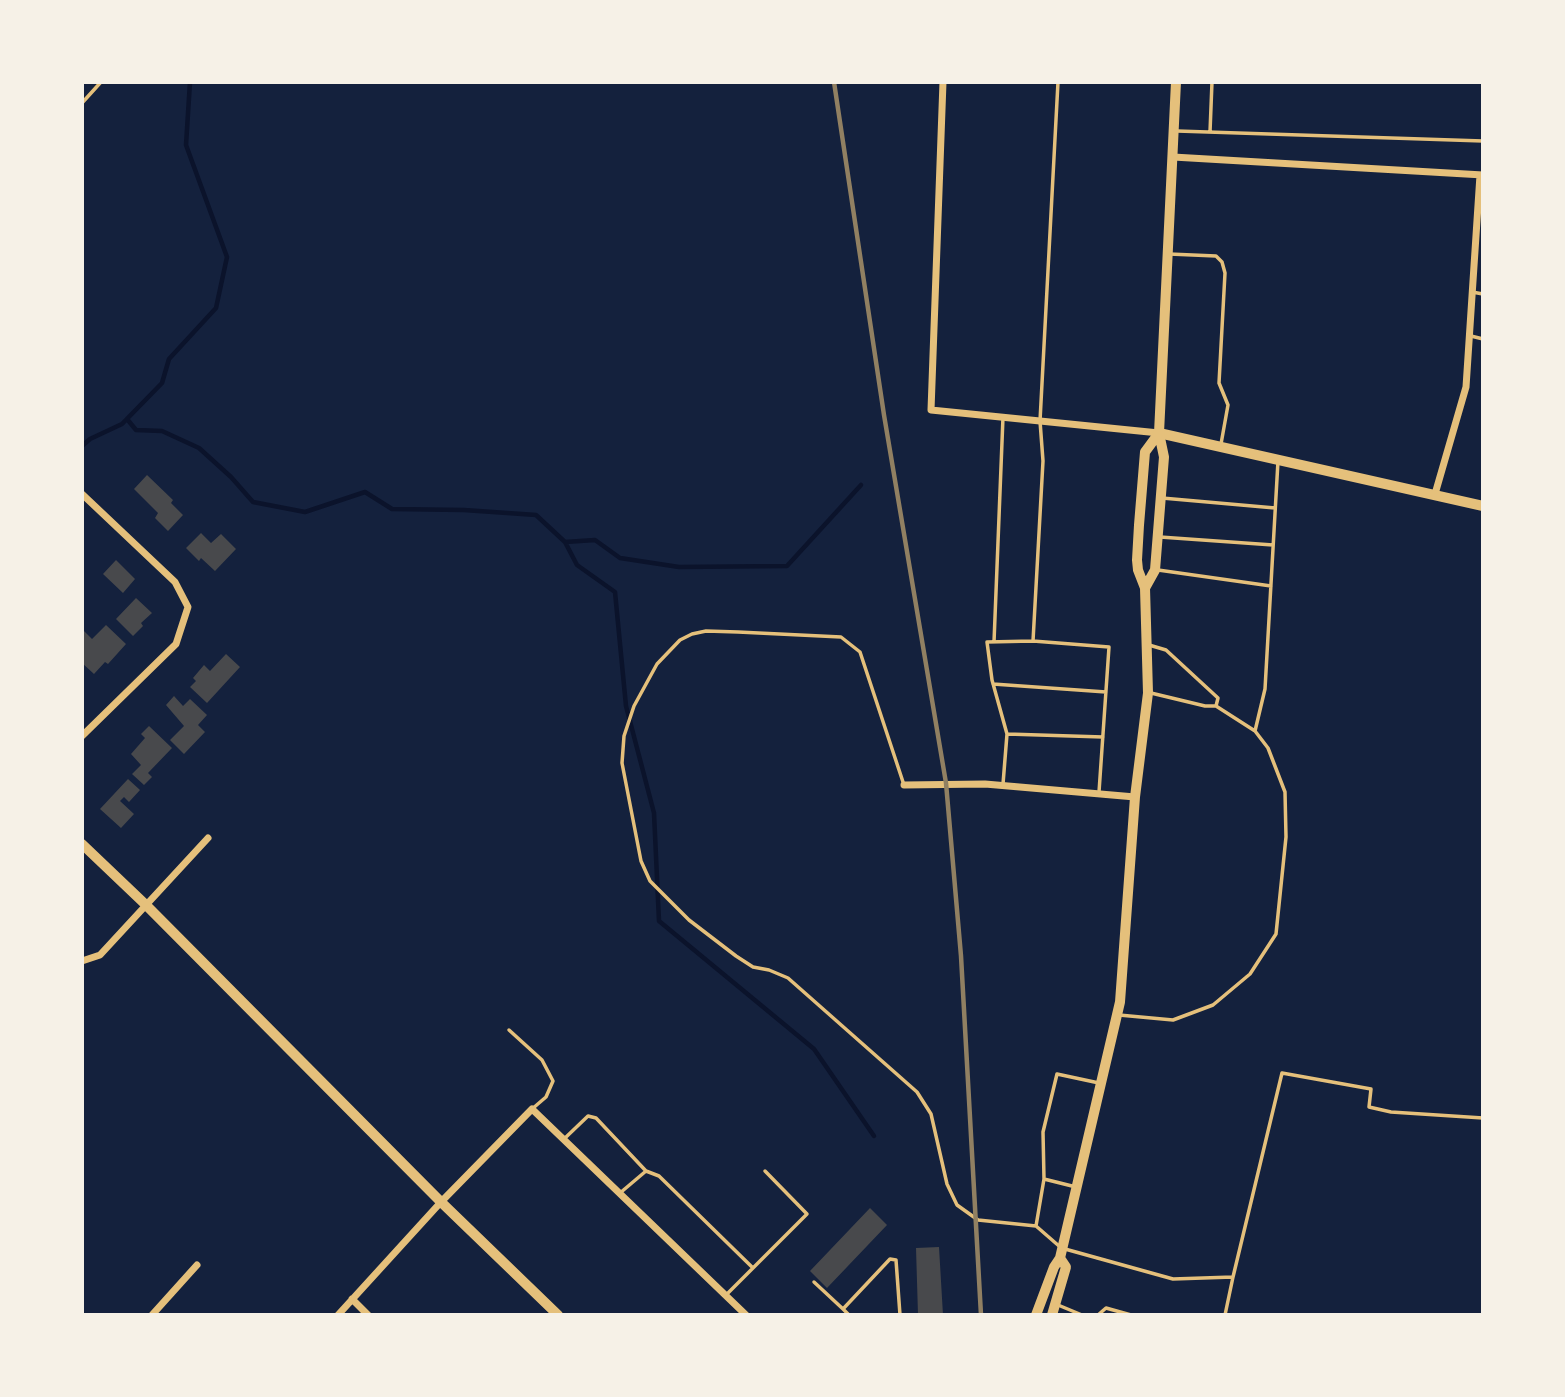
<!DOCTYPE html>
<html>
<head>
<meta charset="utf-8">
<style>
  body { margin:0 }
  #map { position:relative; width:1565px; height:1397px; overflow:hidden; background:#14213d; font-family:Arial,sans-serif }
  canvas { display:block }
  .frame { position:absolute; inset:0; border:84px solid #f6f1e7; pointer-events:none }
</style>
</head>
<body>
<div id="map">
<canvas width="1565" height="1397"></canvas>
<div class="frame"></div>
</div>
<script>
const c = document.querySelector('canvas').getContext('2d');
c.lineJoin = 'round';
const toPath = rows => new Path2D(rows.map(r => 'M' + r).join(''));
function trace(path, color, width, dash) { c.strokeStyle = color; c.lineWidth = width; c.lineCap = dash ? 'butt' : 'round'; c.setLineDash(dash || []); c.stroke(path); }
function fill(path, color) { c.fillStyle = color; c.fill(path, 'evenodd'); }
trace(toPath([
  [127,419,136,430,162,431,199,448,231,477,253,502,305,512,365,492,392,509,464,510,536,515,565,542,595,540,620,558,679,567,787,566,861,485],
  [82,446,90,439,122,424,162,383,169,359,216,308,227,257,186,145,190,82],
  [565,542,577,565,615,592,626,706,654,813,659,921,814,1049,874,1136]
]), '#0b132b', 4.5);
fill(toPath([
  [147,475,173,500,171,503,183,515,168,531,155,518,158,513,134,489],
  [201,533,211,543,221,534,236,549,215,571,201,558,199,561,186,548],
  [116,560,135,579,123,593,103,574],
  [136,598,152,613,141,623,143,626,133,636,116,619],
  [106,625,126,644,108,664,105,662,94,674,82,663,82,633,84,631,92,639],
  [226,654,240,667,207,703,190,687,196,681,193,678,204,665,210,671],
  [174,696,183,706,190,699,207,715,198,725,205,732,184,754,170,740,184,726,166,705],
  [149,726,172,748,148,773,152,777,144,785,132,774,141,765,131,754,145,738,141,734],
  [128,779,140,790,129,802,124,797,120,801,134,814,121,828,100,809],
  [870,1208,887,1225,827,1288,810,1271],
  [939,1247,943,1315,918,1315,916,1248]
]), '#48494c');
trace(toPath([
  [82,103,101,82],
  [1177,131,1483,141],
  [1210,132,1212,82],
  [1169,254,1216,256,1222,262,1225,273,1219,383,1228,405,1221,444],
  [1472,292,1483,294],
  [1471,336,1483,339],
  [1162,498,1275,508],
  [1160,537,1273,545],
  [1158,570,1271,586],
  [1033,641,1109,647,1099,792],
  [994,642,1003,417],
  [1149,645,1166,650,1218,698,1216,706],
  [993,684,1106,692],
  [1255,731,1265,689,1278,461],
  [1007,734,1103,737],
  [1003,784,1007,734,992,680,987,642,1033,641,1043,461,1040,421,1058,82],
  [904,785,860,652,841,637,738,632,706,631,692,634,680,640,657,664,634,706,624,736,622,763,641,861,650,881,689,920,736,956,753,967,769,970,788,978,917,1092,931,1114,947,1184,957,1205,978,1220,1036,1226],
  [1119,1015,1173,1020,1213,1005,1250,974,1276,934,1286,837,1285,792,1268,748,1255,731,1216,706,1205,706,1151,693],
  [509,1030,542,1060,553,1081,546,1097,532,1109],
  [564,1139,588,1116,596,1118,646,1171],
  [1044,1179,1076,1187],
  [620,1193,646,1171,659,1176,753,1268],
  [1059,1246,1036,1226,1044,1179,1043,1132,1057,1074,1099,1083],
  [1065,1249,1173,1279,1233,1277,1282,1073,1371,1089,1369,1107,1391,1112,1483,1118],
  [814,1282,843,1309,890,1259,896,1260,900,1315],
  [726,1295,807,1214,765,1171],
  [1058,1305,1082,1315],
  [843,1309,849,1315],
  [1098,1315,1106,1308,1131,1315],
  [1225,1315,1233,1277]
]), '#e5c07b', 3.5);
trace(toPath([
  [943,82,931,410,1159,433],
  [1173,157,1483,175],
  [82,494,175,582,188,607,176,644,82,736],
  [1435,494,1466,387,1480,175],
  [904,785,985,784,1135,797],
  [82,961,100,955,208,838],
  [352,1299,368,1315],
  [152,1315,197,1265],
  [338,1315,441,1202,532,1109,746,1315]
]), '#e5c07b', 7);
trace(toPath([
  [1159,433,1483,506],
  [82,844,146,905,441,1202,558,1315]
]), '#e5c07b', 10);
trace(toPath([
  [1145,588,1155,570,1164,457,1159,433,1176,82],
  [1036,1315,1054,1267,1060,1258,1120,1002,1135,797,1148,693,1145,588,1138,570,1137,560,1139,525,1145,452,1159,433],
  [1052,1315,1066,1267,1060,1258]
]), '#e5c07b', 10);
trace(toPath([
  [834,82,884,415,946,783,961,956,981,1315]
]), '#918062', 4.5);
</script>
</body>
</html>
